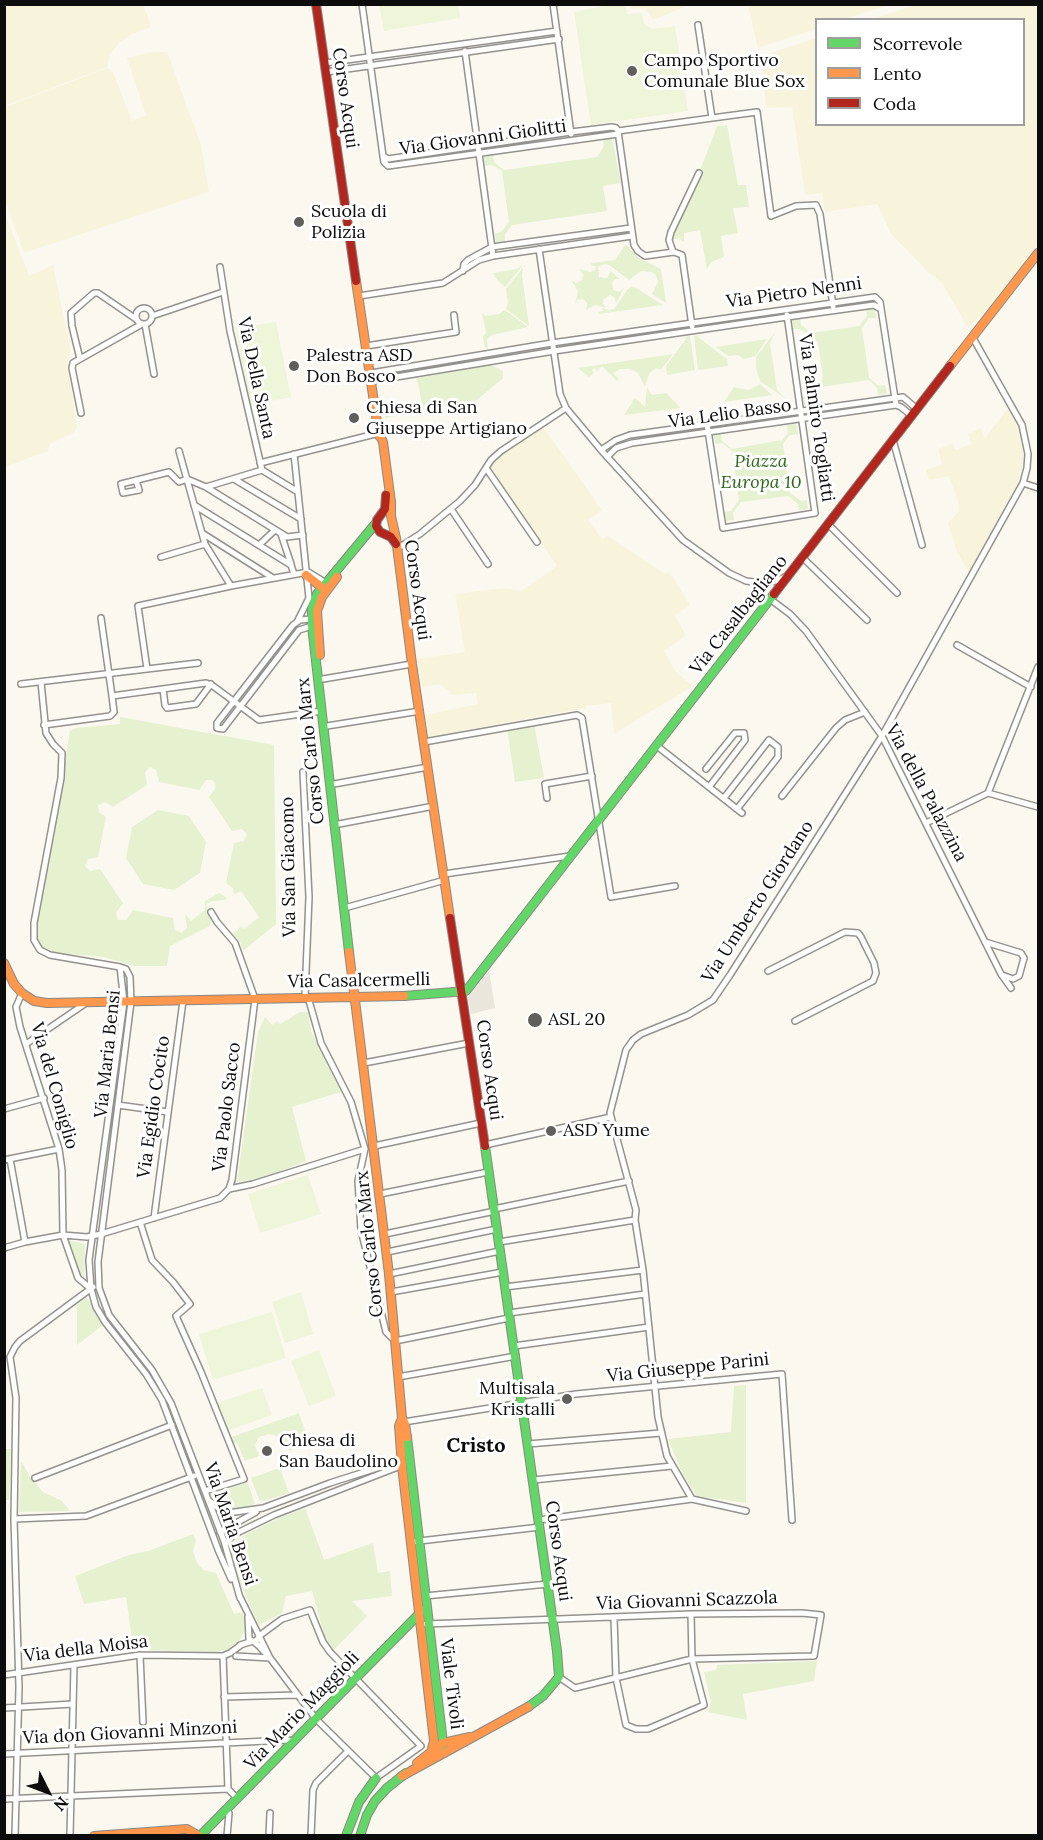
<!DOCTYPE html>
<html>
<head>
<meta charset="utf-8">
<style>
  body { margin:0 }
  #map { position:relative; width:1043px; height:1840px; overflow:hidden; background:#fbf8f0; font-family:Lora,serif }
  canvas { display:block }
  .frame { position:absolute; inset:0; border:6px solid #0c0c0c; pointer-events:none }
  .legend { position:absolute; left:815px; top:18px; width:210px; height:108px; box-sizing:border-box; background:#fff; border:2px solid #9e9e9e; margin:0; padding:8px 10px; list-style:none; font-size:18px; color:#0c0c0c }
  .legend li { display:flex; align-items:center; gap:12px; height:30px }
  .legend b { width:30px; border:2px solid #9e9e9e }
  .north { position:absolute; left:18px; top:1762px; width:60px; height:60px; -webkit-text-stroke:4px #fff; paint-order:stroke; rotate:132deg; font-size:16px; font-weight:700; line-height:24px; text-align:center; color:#0c0c0c }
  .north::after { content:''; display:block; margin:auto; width:21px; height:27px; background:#0c0c0c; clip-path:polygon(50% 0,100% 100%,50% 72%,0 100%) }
</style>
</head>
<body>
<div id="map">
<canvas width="1043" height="1840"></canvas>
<div class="frame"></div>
<ul class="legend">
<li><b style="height:8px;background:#63d668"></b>Scorrevole</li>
<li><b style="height:8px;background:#ff974d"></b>Lento</li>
<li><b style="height:8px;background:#b3261e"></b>Coda</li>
</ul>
<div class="north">N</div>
</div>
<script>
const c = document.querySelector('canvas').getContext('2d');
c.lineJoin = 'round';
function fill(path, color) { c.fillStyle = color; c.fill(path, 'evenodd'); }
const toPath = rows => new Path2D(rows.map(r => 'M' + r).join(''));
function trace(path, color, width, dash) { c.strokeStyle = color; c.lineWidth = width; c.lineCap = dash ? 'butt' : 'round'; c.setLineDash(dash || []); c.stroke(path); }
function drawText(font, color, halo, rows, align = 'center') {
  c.font = font + ' Lora,serif'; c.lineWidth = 6; c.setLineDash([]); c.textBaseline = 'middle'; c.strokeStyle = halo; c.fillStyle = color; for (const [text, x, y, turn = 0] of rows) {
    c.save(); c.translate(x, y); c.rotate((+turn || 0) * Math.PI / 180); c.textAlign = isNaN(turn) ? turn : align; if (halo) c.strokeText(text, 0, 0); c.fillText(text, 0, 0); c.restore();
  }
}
fill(toPath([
  [5,4,143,5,151,25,149,28,132,34,119,43,110,54,107,67,5,106],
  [630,5,630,4,689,5,653,20,645,8,631,9],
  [748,5,748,4,890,5,844,19,816,20,816,29,758,48],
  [916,5,1038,5,1038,245,988,308,968,328,942,283,929,273,891,234,877,204,825,212,822,193,805,195,792,107,766,108,762,56,816,38,816,124,1024,124,1024,20,871,19],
  [150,52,167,52,201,145,209,192,24,253,5,201,5,107,107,68,113,72,132,121,146,115,127,58],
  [4,211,29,276,53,265,71,351,67,362,77,427,75,432,50,444,48,451,5,467],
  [1008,408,1014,419,1021,439,1023,453,1022,469,1016,486,969,572,957,552,948,523,959,511,958,501,949,476,929,480,926,470,942,464,938,449,953,443,956,450,971,444,968,434,981,428,985,438],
  [542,425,602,510,588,520,602,539,608,536,665,574,669,571,690,605,675,615,686,636,664,651,676,672,693,686,614,734,611,703,586,706,586,708,428,737,425,715,478,704,476,693,453,695,441,684,422,687,417,659,465,652,455,594,503,588,521,591,557,566,490,467,499,455]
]), '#f8f4dc');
fill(toPath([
  [727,125,738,185,746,185,749,207,733,208,738,233,721,236,724,257,711,262,707,270,700,230,684,233,684,242,679,238,671,240,671,232,699,173,717,126],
  [612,138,621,183,603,186,607,211,512,225,505,234,505,241,496,242,495,233,501,232,509,222,502,171,492,165,485,166,484,157,493,155,494,162,504,170,597,157,604,146,603,139],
  [625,245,629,247,639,258,661,269,666,303,652,294,658,282,656,275,652,272,641,271,629,280,609,265,605,264,598,267,599,277,607,278,611,271,620,279,615,279,612,282,613,290,619,292,624,288,616,303,614,297,610,295,603,300,603,304,606,308,595,305,586,310,587,303,583,299,577,300,575,304,578,291,571,280,576,283,582,280,583,274,579,269,590,272,595,270,596,266,592,266,591,263,615,260],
  [523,265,505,287,498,281,493,273,517,269],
  [525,265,526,265,523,268,522,275,529,326,506,309,508,302,506,289],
  [631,287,636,288,663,305,598,314,599,312,603,311,602,308,609,310,614,309,627,290],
  [875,308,876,318,869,318,862,328,869,378,879,386,885,385,887,394,878,395,877,388,869,380,820,387,813,397,813,404,804,405,803,397,810,395,823,378,818,342,800,329,793,329,792,320,800,319,801,325,812,333,859,326,867,316,866,310],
  [505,310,528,327,492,335,487,340,488,348,485,348,483,336,486,333,482,313,486,316,499,314],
  [776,331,770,343,777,390,786,399,760,381,756,368,756,357],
  [700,335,698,337,727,359,728,366,698,370,694,336],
  [690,336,695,370,667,375,666,366,686,339,684,337],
  [767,339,755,356,744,359,738,355,728,356,716,347],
  [673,354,661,370,656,368,649,374,645,387,638,373,630,369,620,369,613,373,619,379,617,381,602,366,597,371,594,368,592,370,594,373,589,377,578,368],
  [491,365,503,371,503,378,477,400,385,418,385,414,388,413,388,411,422,405,417,378],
  [760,384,772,395,724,402,734,387,749,390],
  [647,388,652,395,666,393,681,408,624,415,635,398,645,407],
  [796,424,798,434,790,435,783,444,790,493,801,501,807,500,808,509,799,510,798,504,788,496,741,502,733,513,734,520,726,521,724,512,731,511,739,500,732,451,722,443,715,444,714,435,721,434,722,441,732,449,782,440,788,433,787,425],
  [120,717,274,745,276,924,243,951,240,941,233,934,241,926,244,929,259,917,241,891,224,900,213,901,206,904,211,921,210,926,170,946,167,966,134,966,104,957,55,953,47,951,39,944,36,928,65,776,63,773,70,731,76,728,120,724],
  [150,767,156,770,159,782,199,790,206,780,213,780,216,787,209,797,232,831,242,829,247,834,244,841,234,843,226,883,233,888,234,895,227,898,219,893,205,901,205,910,191,921,185,914,187,928,182,933,175,930,173,918,133,910,126,920,118,920,116,913,123,903,100,869,90,871,85,866,88,859,98,857,106,817,99,812,98,805,105,802,113,807,147,785,145,772],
  [534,723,544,778,515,782,507,728],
  [158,810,189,816,206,842,200,873,174,890,143,884,126,858,132,827],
  [300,1012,308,1012,311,1031,341,1092,292,1107,306,1161,266,1177,237,1182,258,1032,265,1017,272,1025,277,1021,280,1024],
  [67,1240,85,1244,84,1277,78,1273],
  [85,1298,89,1300,102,1326,77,1345,77,1305],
  [746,1385,746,1503,697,1496,682,1473,668,1439,731,1432,734,1386],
  [299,1413,309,1443,289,1451,286,1444,277,1436,269,1434,259,1437,255,1445,259,1456,245,1461,237,1443,231,1445,229,1438],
  [5,1449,11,1449,9,1500,5,1500],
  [21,1461,31,1478,43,1492,62,1501,70,1511,19,1512],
  [280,1468,289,1493,264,1501,259,1500,251,1478],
  [247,1480,255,1504,237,1509,227,1508,217,1502,211,1493],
  [305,1508,324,1560,373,1543,378,1573,390,1571,392,1596,352,1601,367,1616,333,1651,324,1635,312,1591,286,1596,282,1613,259,1625,237,1576,230,1549,238,1550,236,1540,251,1532,277,1519],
  [193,1534,196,1540,193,1551,197,1563,204,1570,216,1573,234,1614,241,1612,244,1616,244,1632,239,1641,229,1649,217,1652,141,1650,139,1646,133,1646,126,1597,84,1604,75,1576,129,1555,148,1551],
  [817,1661,814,1681,743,1694,747,1720,708,1712,711,1702,704,1672,716,1670,717,1665]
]), '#e6f1cf');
fill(toPath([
  [614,4,625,5,627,14,642,13,644,24,653,29,675,26,688,111,591,125,574,12],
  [379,5,458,5,460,18,384,31],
  [276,322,291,397,251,405,235,328],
  [308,1175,321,1214,260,1233,248,1194],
  [301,1292,313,1334,285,1343,272,1302],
  [272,1312,286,1358,213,1380,199,1334],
  [319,1350,336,1396,309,1406,291,1361],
  [262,1388,272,1415,227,1431,217,1403]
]), '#eff5d9');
fill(toPath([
  [489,971,495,1008,471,1014,468,997]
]), '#ebe6db');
const street = toPath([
  [362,4,383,156,384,162,388,166,618,134],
  [553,4,571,134],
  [698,25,712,118,757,112,771,216,796,206,816,205,820,214,833,306],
  [465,51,493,256],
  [325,63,557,31],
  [326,72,559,39],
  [618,131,712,118],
  [383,156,388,159,571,132,612,127,616,128,618,131,634,245,638,251,645,256,674,252,682,255,692,326],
  [539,249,560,394,566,408,601,450,683,540,729,573,746,581,762,583,776,581,785,577],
  [673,252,669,240,671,232,699,173],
  [220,267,230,331,262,470],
  [463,271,464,264,468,260,492,247,631,228],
  [359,296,443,283,479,260,493,256,632,236],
  '136 316a8 8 0 1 1 16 0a8 8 0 1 1-16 0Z',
  [152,316,223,292],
  [136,319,98,293,94,293,71,313,72,326,80,359,142,324],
  [145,324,154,374],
  [366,346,456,332,454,315],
  [80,359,73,363,72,368,81,413],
  [371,373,552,343,875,297,880,302,896,405],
  [372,381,554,351,787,317,874,305,881,309],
  [707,424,723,528,815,513,787,315],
  [893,440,922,545],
  [601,450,616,440,630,435,895,398,903,397,917,409],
  [179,451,205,544,231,586,308,572,326,583],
  [294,454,309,598,297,622],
  [607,457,616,448,632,443,896,405,901,407,912,416],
  [260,463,379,433],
  [486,468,537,542],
  [262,470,298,492],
  [234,479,301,519],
  [136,480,139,490,123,493,121,484,169,472,179,482,187,479,206,487,287,537,303,535],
  [1023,483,1038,488],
  [206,487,262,470],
  [194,505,291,565,294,574],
  [451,509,488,564],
  [828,524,897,593],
  [202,533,273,578],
  [281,534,291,564],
  [259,545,275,530],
  [398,548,420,534,460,501,475,485,491,460,501,451,566,408],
  [161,557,205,544],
  [802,557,867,620],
  [770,599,790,614,806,631,882,736,1001,974,1011,988],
  [101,618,112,696],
  [311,619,300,620,293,625,217,723,217,728,223,729,299,630,312,626],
  [957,645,1031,687],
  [147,669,198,663],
  [323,679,412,664],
  [41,682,46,733,53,744,62,753,61,778,34,923,34,940,40,950,50,955,120,967,126,969,130,977,131,1002,98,1262,99,1288,109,1315,152,1370,171,1403,224,1541,240,1598],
  [21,684,147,669,138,606,231,586],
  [163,689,165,705,167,708,196,704,211,684],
  [44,725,110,716,114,712,112,696,206,683,213,686,259,720,322,711],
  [327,726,420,711],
  [424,742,577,715,582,718,611,897,675,886],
  [657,746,742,813],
  [706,769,735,733,744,733,745,740,709,787],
  [303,772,309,897,305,997],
  [334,784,428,767],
  [988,793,1038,807],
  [782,796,836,728,845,720,865,712],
  [547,798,545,784,592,776],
  [724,798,769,740,778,747,778,757,737,809],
  [926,823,988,793,1038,667],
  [339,824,434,806],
  [444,874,570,856],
  [348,907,445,880],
  [985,942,1021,953,1024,958,1019,976,1013,979,1002,975],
  [120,967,124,1002,89,1260,91,1289,96,1307,105,1322,146,1374,162,1400,219,1552,231,1579],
  [768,971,845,932,858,933,861,937,874,963,876,973,873,981,795,1021],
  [22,993,16,1007,20,1027,59,1149,62,1170,63,1235,78,1278,91,1289],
  [308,997,321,1043,351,1102,365,1149,358,1181,361,1230,386,1332,395,1341,509,1318],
  [26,1044,86,1003],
  [364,1063,469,1043],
  [118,1105,168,1112],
  [4,1109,44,1098],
  [485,1145,611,1117],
  [374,1146,481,1123],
  [10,1159,25,1242],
  [4,1160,59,1149],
  [229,1189,253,1184,365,1149],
  [380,1194,488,1172],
  [494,1209,629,1181],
  [154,1218,183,1001],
  [140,1222,152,1260,173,1282,190,1304,176,1316,201,1372,244,1479,205,1491],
  [385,1234,495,1211],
  [499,1242,635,1220],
  [4,1248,25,1242,63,1235,87,1237,101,1234,220,1198,229,1189,232,1180,255,999,235,943,217,922,211,912],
  [387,1252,497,1229],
  [389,1274,500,1251],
  [505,1287,643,1270],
  [391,1292,503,1272],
  [509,1313,645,1294],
  [514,1346,649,1327],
  [398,1377,516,1356],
  [404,1422,576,1394,782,1374,792,1520],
  [528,1444,661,1433],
  [35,1478,172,1425],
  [533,1480,672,1466],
  [211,1502,218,1508,228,1513,263,1508,330,1483,402,1460],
  [746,1511,692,1499,667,1456,658,1417,643,1270,635,1220,636,1210,610,1113,626,1050,633,1040,641,1034,688,1015,713,1000,730,975,882,736,1023,483,1027,468,1028,454,1022,425,973,338],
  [14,1519,86,1516,194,1476],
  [539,1520,692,1499],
  [220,1532,256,1512],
  [411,1542,540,1527],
  [225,1545,233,1535,274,1515,403,1465],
  [239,1595,270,1658],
  [425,1596,548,1584],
  [614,1618,616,1678,626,1725,636,1729,648,1729,704,1705,692,1659,691,1614],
  [426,1624,691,1614,802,1613,821,1615,814,1656,692,1659,575,1688,559,1677],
  [240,1645,253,1641,255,1641,257,1640,259,1636,282,1619,310,1610,323,1642,330,1652,421,1746,376,1778,316,1719,270,1658,258,1645,254,1642,253,1641,251,1641,251,1640,249,1639,248,1617],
  [140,1655,143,1722],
  [223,1656,228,1789],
  [236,1656,270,1658],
  [4,1675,140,1655,223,1656,230,1653,241,1645],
  [224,1697,297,1695],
  [4,1708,73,1704],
  [4,1754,225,1743,289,1740,292,1743],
  [4,1799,228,1789,237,1798],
  [225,1810,229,1813,227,1836],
  [15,1836,19,1687,14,1519,16,1398,10,1357,15,1347,20,1341,93,1287],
  [70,1836,74,1665],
  [269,1836,270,1813],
  [311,1836,313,1790,316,1783,348,1751]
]);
const fast = toPath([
  [349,952,312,626,312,608,317,594,376,523],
  [404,996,466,991,774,594],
  [485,1146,557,1651,559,1677,543,1696,528,1707],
  [407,1437,443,1743,442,1749,437,1756],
  [200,1836,422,1611],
  [346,1836,359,1802,376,1778],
  [360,1836,367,1815,375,1801,387,1788,406,1773]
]);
const slow = toPath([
  [356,281,379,436],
  [950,366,1038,253],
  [379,433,383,442,391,502,391,516,396,538,412,664,450,918],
  [306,575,324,589],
  [320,655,317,611,322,597,337,577],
  [349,952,389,1274,402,1418,405,1424,407,1437],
  [4,963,14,984,22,993,34,1001,47,1003,404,996],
  [402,1418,399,1426,402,1466,434,1741,431,1752],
  [417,1763,443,1743,470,1737],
  [402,1776,528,1707],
  [94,1836,187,1829,199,1836]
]);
const jam = toPath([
  [316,4,356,281],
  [386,495,385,509,377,520,376,526,380,532,391,537,396,544],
  [774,594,950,366],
  [450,918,485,1146]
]);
trace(street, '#94928f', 8);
trace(fast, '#8a8985', 10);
trace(slow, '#8a8985', 10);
trace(jam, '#8a8985', 10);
trace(street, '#fefefd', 5);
trace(fast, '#63d668', 8);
trace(slow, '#ff974d', 8);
trace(jam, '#b3261e', 8);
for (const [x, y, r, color] of [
  [632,71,6,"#605f5c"],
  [299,222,6,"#605f5c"],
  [294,366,6,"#605f5c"],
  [354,418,6,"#605f5c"],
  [535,1020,8,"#605f5c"],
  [551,1131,6,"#605f5c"],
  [567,1399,6,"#605f5c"],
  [267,1451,6,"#605f5c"]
]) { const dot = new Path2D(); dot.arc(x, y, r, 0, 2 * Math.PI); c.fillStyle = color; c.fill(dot); trace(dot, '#fff', 2); }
drawText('18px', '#0c0c0c', '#fff', [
  ["Campo Sportivo",644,61],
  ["Comunale Blue Sox",644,82],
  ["Scuola di",311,212],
  ["Polizia",311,233],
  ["Palestra ASD",306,356],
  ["Don Bosco",306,377],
  ["Chiesa di San",366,408],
  ["Giuseppe Artigiano",366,429],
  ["ASL 20",548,1020],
  ["ASD Yume",563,1131],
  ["Multisala",555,1389,"right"],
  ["Kristalli",555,1410,"right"],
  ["Chiesa di",279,1441],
  ["San Baudolino",279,1462]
], 'left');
drawText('18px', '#0c0c0c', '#fff', [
  ["Corso Acqui",345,98,82],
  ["Via Giovanni Giolitti",483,138,-8],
  ["Via Pietro Nenni",794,293,-8],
  ["Via Della Santa",256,378,78],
  ["Via Lelio Basso",730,414,-8],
  ["Via Palmiro Togliatti",816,418,82],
  ["Corso Acqui",417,590,82],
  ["Via Casalbagliano",739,615,-52],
  ["Corso Carlo Marx",311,751,-96],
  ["Via della Palazzina",926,793,62],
  ["Via San Giacomo",289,867,-91],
  ["Via Umberto Giordano",758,902,-57],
  ["Via Casalcermelli",359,981,-1],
  ["Via Maria Bensi",108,1054,-84],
  ["Corso Acqui",489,1070,82],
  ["Via del Coniglio",54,1086,74],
  ["Via Egidio Cocito",154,1107,-82],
  ["Via Paolo Sacco",227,1107,-83],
  ["Corso Carlo Marx",370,1244,-96],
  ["Via Giuseppe Parini",688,1368,-6],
  ["Via Maria Bensi",230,1524,71],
  ["Corso Acqui",558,1551,82],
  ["Via Giovanni Scazzola",687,1601,-2],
  ["Via della Moisa",86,1649,-7],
  ["Viale Tivoli",451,1684,83],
  ["Via Mario Maggioli",302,1711,-46],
  ["Via don Giovanni Minzoni",130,1733,-3]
]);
drawText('italic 18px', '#2f671a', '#fff', [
  ["Piazza",761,462],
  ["Europa 10",761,483]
]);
drawText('bold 20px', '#0c0c0c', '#fff', [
  ["Cristo",476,1446]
]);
</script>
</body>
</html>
